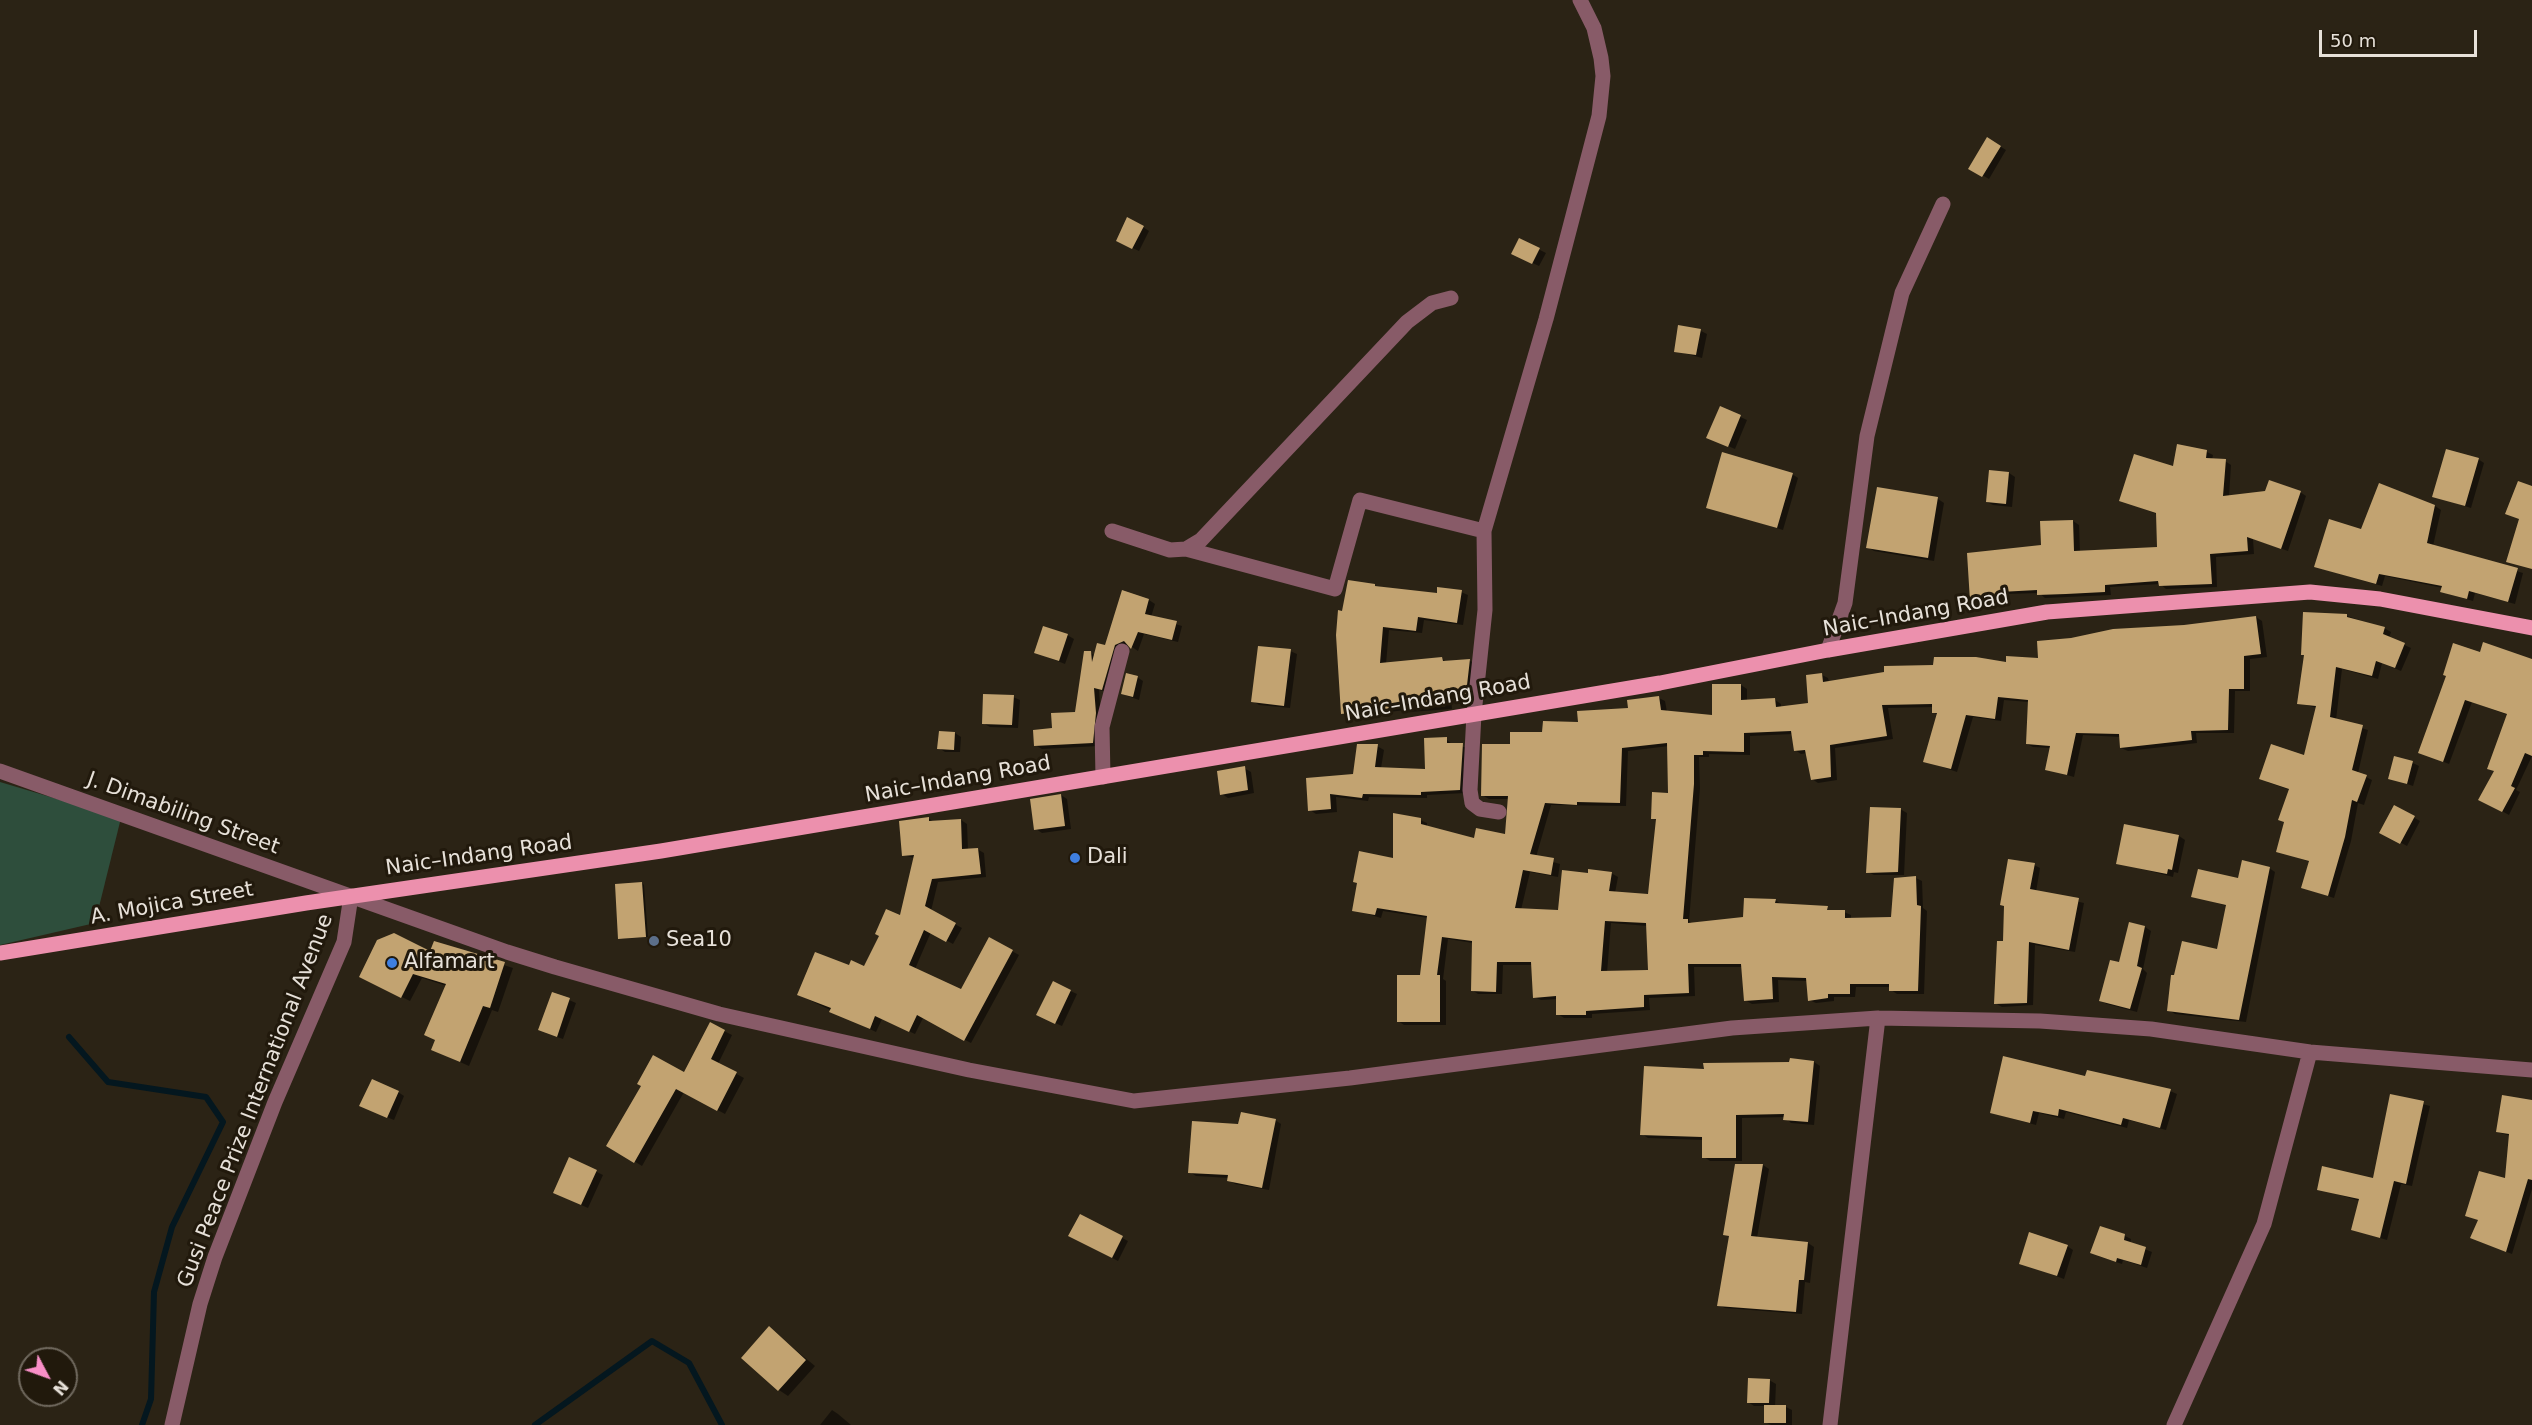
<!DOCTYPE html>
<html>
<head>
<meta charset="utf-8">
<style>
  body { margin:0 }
  #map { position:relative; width:2532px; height:1425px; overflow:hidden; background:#2b2315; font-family:"DejaVu Sans",sans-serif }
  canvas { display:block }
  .north { position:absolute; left:18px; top:1347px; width:60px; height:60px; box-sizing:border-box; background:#21190c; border:2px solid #70695e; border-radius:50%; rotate:131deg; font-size:16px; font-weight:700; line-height:24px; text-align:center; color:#e7e1d9 }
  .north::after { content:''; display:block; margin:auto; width:21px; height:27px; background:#f98fc8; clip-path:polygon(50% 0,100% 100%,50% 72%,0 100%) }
  .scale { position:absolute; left:2319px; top:30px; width:158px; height:27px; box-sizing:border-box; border:3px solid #e7e1d9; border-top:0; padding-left:8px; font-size:18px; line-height:21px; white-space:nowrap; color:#e7e1d9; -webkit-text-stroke:4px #21190c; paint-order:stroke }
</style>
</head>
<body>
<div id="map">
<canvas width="2532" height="1425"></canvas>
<div class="north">N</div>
<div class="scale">50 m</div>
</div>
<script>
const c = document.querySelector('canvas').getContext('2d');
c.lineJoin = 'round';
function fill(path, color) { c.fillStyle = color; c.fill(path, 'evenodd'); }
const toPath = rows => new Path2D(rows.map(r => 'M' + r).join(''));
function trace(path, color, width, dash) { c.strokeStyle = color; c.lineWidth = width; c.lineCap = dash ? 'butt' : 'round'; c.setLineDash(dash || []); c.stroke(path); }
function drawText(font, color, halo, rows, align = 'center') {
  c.font = font + ' "DejaVu Sans",sans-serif'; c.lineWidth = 6; c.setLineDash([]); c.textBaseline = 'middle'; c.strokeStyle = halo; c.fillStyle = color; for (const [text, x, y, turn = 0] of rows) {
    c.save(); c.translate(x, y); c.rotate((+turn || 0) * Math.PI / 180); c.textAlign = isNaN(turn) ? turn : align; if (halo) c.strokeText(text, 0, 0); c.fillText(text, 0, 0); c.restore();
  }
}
fill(toPath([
  [0,782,121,818,95,923,0,945]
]), '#2e4e3c');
fill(toPath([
  [1988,139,2006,150,1989,179,1970,168],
  [1143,227,1149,231,1139,251,1124,244],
  [1520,240,1546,253,1539,266,1520,257],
  [1701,331,1707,334,1702,358,1676,351],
  [1720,408,1747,420,1735,449,1714,440],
  [2207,452,2213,455,2212,460,2225,461,2231,465,2229,497,2300,492,2306,496,2288,551,2253,539,2254,554,2216,557,2217,587,2166,589,2160,584,2110,587,2111,595,2045,598,2039,593,2006,594,2007,601,1978,603,1972,600,2073,521,2079,525,2080,552,2159,548,2157,514,2120,500],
  [2478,459,2484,463,2471,508,2433,496],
  [1990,472,2009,473,2015,477,2012,507,1993,505,1987,502],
  [1792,474,1798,478,1783,530,1708,507],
  [1878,489,1938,499,1944,503,1934,561,1874,551,1868,547],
  [2435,506,2441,510,2433,546,2523,573,2515,604,2475,593,2473,601,2448,594,2442,591,2443,588,2385,576,2382,586,2316,567,2362,530],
  [1375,586,1438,595,1461,592,1468,595,1463,625,1424,620,1422,633,1389,630,1386,664,1442,659,1447,662,1470,661,1476,664,1472,697,1451,699,1452,709,1409,712,1405,710,1349,717,1343,713,1343,612],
  [1149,600,1155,604,1151,617,1182,626,1178,642,1144,634,1138,651,1129,645,1121,648,1108,692,1099,690,1101,717,1099,746,1042,749,1035,745,1076,714,1091,653,1095,656,1106,647],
  [2347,616,2384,628,2391,632,2389,638,2411,648,2401,671,2382,663,2378,679,2342,669,2336,720,2368,730,2358,773,2372,780,2364,805,2358,803,2351,841,2334,898,2303,888,2310,862,2278,851,2290,790,2267,782,2305,757,2317,708,2299,703],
  [2256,617,2262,621,2267,657,2250,659,2250,691,2235,691,2234,733,2196,733,2197,743,2128,751,2121,748,2120,737,2083,735,2074,777,2046,769,2051,748,2033,747,2027,744,2029,702,2004,700,2001,721,1973,717,1957,772,1925,761,1938,715,1933,712,1934,707,1888,708,1893,739,1835,748,1837,780,1818,783,1812,779,1808,753,1801,754,1795,750,1793,734,1750,736,1750,755,1709,754,1709,757,1699,757,1700,788,1689,921,1693,924,1744,918,1775,900,1781,904,1844,912,1851,915,1851,920,1892,919,1916,878,1922,881,1923,908,1927,911,1924,994,1897,994,1891,990,1891,987,1856,987,1855,997,1834,997,1834,1001,1816,1003,1809,1000,1807,981,1778,980,1779,1002,1752,1004,1745,1000,1743,967,1694,967,1695,996,1649,998,1650,1010,1592,1014,1592,1018,1564,1018,1558,1014,1558,999,1541,1000,1534,997,1533,965,1503,965,1502,994,1478,994,1472,990,1473,943,1448,939,1443,979,1446,981,1446,1025,1404,1025,1398,1021,1421,977,1429,918,1383,911,1381,918,1354,910,1394,859,1420,820,1427,823,1427,827,1475,840,1507,835,1509,799,1489,799,1482,795,1511,745,1544,734,1630,709,1659,698,1665,701,1667,712,1713,717,1741,685,1747,689,1747,701,1775,700,1781,704,1781,708,1810,704,1822,675,1828,678,1829,682,2040,660,2184,626],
  [1669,746,1669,794,1653,818,1658,821,1649,896,1615,893,1618,877,1611,873,1589,875,1559,912,1521,910,1530,872,1558,877,1560,864,1536,857,1551,805,1626,806,1628,751],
  [1611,923,1648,926,1650,971,1607,973],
  [1067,635,1074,639,1065,664,1035,652],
  [1290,651,1297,654,1290,708,1259,705,1253,701],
  [2481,654,2532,661,2532,756,2516,790,2520,792,2509,815,2480,799,2495,772,2508,715,2472,702,2449,764,2419,752],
  [1137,677,1143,681,1139,700,1122,694],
  [1013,697,1020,700,1018,728,990,727,983,723],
  [955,733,961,737,960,752,945,752,939,748],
  [1446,739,1453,745,1469,748,1466,793,1427,795,1427,798,1369,797,1368,801,1336,797,1337,812,1316,814,1310,810,1308,780,1355,775,1377,746,1384,750,1381,768,1426,770],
  [2413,763,2419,766,2413,786,2390,778],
  [1244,768,1251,772,1254,793,1228,798,1222,794],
  [1061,795,1067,799,1071,829,1042,833,1036,829],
  [2395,807,2420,821,2407,846,2381,832],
  [1900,809,1907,813,1904,875,1874,875,1868,872],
  [928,818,934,822,961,820,967,824,968,850,977,849,984,853,986,877,938,882,931,911,962,928,953,944,931,932,915,969,962,991,990,939,1019,955,971,1043,923,1018,915,1034,882,1019,876,1032,799,995,850,967,865,968,901,917,914,858,903,855],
  [2179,836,2185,840,2178,873,2174,872,2173,877,2118,863],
  [2034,865,2040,868,2036,892,2084,903,2075,952,2035,945,2033,1005,2002,1007,1995,1003,2004,942],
  [2269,868,2275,872,2246,1022,2175,1014,2169,1010,2218,950,2227,906,2193,896],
  [642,883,644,885,648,937,623,939,620,938],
  [2145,927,2151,931,2143,969,2147,973,2137,1012,2107,1004,2101,1001],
  [435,943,513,968,498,1012,492,1010,469,1066,433,1050,447,986,422,978,410,1001,369,981,431,953],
  [1053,983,1077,994,1062,1026,1044,1018],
  [569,1000,576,1003,563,1039,546,1033],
  [710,1024,732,1035,718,1064,744,1078,725,1114,684,1092,642,1166,608,1145,685,1074],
  [1791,1060,1814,1062,1820,1066,1814,1125,1791,1123,1785,1117,1742,1118,1742,1161,1710,1161,1704,1157,1704,1140,1648,1138,1642,1134,1705,1070,1791,1064],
  [2086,1078,2170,1091,2177,1094,2166,1130,2129,1120,2127,1128,2066,1112,2064,1119,2039,1113,2036,1125,1992,1113],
  [398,1092,404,1096,394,1120,367,1109],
  [2392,1096,2430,1106,2412,1186,2401,1184,2387,1240,2353,1230,2360,1201,2319,1189,2374,1180],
  [2532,1101,2532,1189,2512,1254,2478,1241,2480,1221,2467,1215,2506,1180,2511,1136,2497,1132],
  [1275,1120,1281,1124,1269,1190,1235,1184,1229,1180,1230,1178,1196,1176,1190,1172,1240,1125],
  [570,1159,603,1175,588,1208,561,1196],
  [1763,1165,1769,1169,1757,1238,1808,1243,1814,1247,1810,1283,1805,1282,1802,1314,1725,1308,1719,1305,1730,1237,1725,1234],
  [1080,1216,1128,1241,1118,1261,1076,1239],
  [2101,1228,2125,1236,2131,1239,2130,1243,2152,1252,2147,1268,2123,1260,2122,1264,2098,1256],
  [2067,1246,2073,1250,2064,1279,2021,1263],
  [769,1328,815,1366,788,1396,779,1390],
  [1769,1380,1776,1384,1775,1407,1786,1407,1792,1410,1792,1425,1771,1425,1765,1422,1765,1406,1754,1406,1748,1402],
  [832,1410,838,1414,851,1425,820,1425]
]), '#0007');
trace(toPath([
  [69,1037,108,1082,206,1097,223,1122,172,1227,154,1292,151,1399,142,1425],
  [535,1425,652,1341,689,1363,722,1425]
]), '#04171f', 6);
fill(toPath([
  [1987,137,2001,146,1982,177,1968,169],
  [1127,217,1144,226,1132,249,1116,241],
  [1519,238,1540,248,1532,264,1511,254],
  [1678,325,1701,329,1696,355,1674,352],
  [1720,406,1741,415,1728,447,1706,438],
  [2177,444,2207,450,2206,458,2226,459,2223,496,2265,491,2269,480,2301,491,2281,549,2247,537,2248,551,2210,554,2212,584,2159,586,2158,581,2105,585,2105,592,2066,594,2037,595,2037,590,2000,592,2001,598,1970,601,1967,553,2041,545,2040,521,2073,520,2074,551,2157,547,2156,513,2119,501,2134,454,2173,466],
  [2446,449,2479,458,2465,506,2432,497],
  [1722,452,1793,473,1777,528,1706,508],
  [1989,470,2009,472,2006,504,1986,502],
  [2518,481,2532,486,2532,569,2506,562,2519,519,2505,514],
  [2379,483,2435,505,2427,543,2518,568,2508,602,2469,591,2467,599,2440,592,2442,586,2379,574,2376,584,2314,567,2329,519,2361,529],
  [1877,487,1938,497,1928,558,1866,548],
  [1348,580,1375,584,1375,586,1437,593,1437,587,1462,590,1457,623,1418,617,1416,631,1383,627,1380,663,1442,657,1443,661,1470,659,1466,694,1446,696,1446,706,1401,709,1401,707,1341,714,1336,635,1338,610,1342,611],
  [1122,590,1149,599,1145,614,1177,621,1172,640,1138,632,1131,649,1124,641,1115,645,1102,690,1094,688,1096,713,1093,743,1034,746,1033,730,1052,728,1051,713,1075,712,1084,651,1091,651,1092,662,1097,643,1105,645],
  [2303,612,2347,614,2347,617,2385,627,2383,634,2405,643,2395,668,2376,661,2372,676,2336,667,2330,717,2363,725,2352,770,2367,775,2357,802,2352,800,2345,837,2328,896,2301,888,2309,861,2276,852,2284,822,2278,820,2289,789,2259,779,2271,744,2304,755,2316,706,2297,704,2304,655,2301,655],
  [2256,616,2261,654,2244,656,2244,689,2229,689,2228,730,2191,731,2192,740,2120,748,2119,734,2076,733,2067,775,2045,770,2050,746,2026,744,2028,700,1998,697,1995,719,1966,715,1951,769,1923,762,1937,713,1932,713,1932,704,1882,705,1887,736,1830,745,1831,777,1811,780,1805,750,1794,751,1791,731,1744,733,1744,752,1703,751,1703,755,1694,755,1694,784,1683,919,1688,919,1688,923,1743,917,1744,898,1776,899,1775,903,1828,906,1827,910,1845,910,1845,918,1891,917,1894,878,1916,876,1917,905,1921,906,1918,991,1889,991,1889,984,1850,984,1850,994,1828,994,1828,998,1808,1001,1806,978,1772,977,1773,999,1744,1001,1741,964,1688,964,1689,993,1644,995,1644,1007,1586,1011,1586,1015,1556,1015,1556,996,1533,998,1531,962,1497,962,1496,992,1471,991,1472,941,1442,937,1437,975,1440,975,1440,1022,1397,1022,1397,975,1420,975,1427,916,1377,908,1375,915,1352,911,1357,883,1353,882,1359,851,1393,858,1393,813,1421,818,1421,824,1474,838,1476,828,1505,834,1508,796,1481,796,1482,744,1510,744,1510,732,1542,732,1543,721,1578,722,1577,711,1628,708,1627,700,1659,696,1661,710,1712,715,1712,684,1741,684,1741,700,1775,698,1776,707,1808,703,1806,675,1822,673,1823,682,1884,672,1884,666,1933,665,1934,657,1976,657,2006,662,2006,656,2038,658,2037,641,2071,638,2113,629,2184,625],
  [1667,743,1668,793,1652,792,1651,819,1656,819,1648,894,1609,891,1612,872,1588,869,1588,873,1562,870,1558,910,1515,908,1523,870,1551,875,1554,858,1530,854,1545,803,1577,805,1577,802,1620,803,1622,748],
  [1605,921,1646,923,1648,970,1601,971],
  [1043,626,1068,634,1059,661,1034,653],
  [2483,642,2532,659,2532,756,2525,753,2511,786,2515,788,2502,812,2478,800,2494,771,2487,769,2507,714,2465,700,2443,762,2418,753,2446,676,2443,675,2453,643,2480,652],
  [1258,646,1291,649,1284,706,1251,702],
  [1126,673,1138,676,1133,697,1121,694],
  [983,694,1014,695,1012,725,982,724],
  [939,731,955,732,954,750,937,749],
  [1447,737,1447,743,1463,743,1460,790,1421,792,1421,795,1363,794,1362,798,1330,794,1331,809,1308,811,1306,778,1353,774,1357,744,1378,744,1375,767,1425,769,1424,738],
  [2394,756,2413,761,2407,784,2388,779],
  [1245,766,1248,790,1220,795,1217,771],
  [1061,794,1065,826,1034,830,1030,799],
  [2394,805,2415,816,2400,844,2379,833],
  [1870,807,1901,808,1898,872,1866,873],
  [929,817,929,821,961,819,962,849,978,848,981,874,932,879,925,906,956,923,946,942,924,930,909,965,961,989,989,937,1013,950,964,1041,917,1015,909,1032,875,1016,870,1029,829,1012,831,1008,797,995,815,952,849,965,851,960,864,966,879,936,875,934,886,909,900,915,914,855,902,856,899,821],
  [2124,824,2179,835,2172,870,2168,869,2167,874,2116,864],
  [2008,859,2035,863,2030,889,2079,898,2069,950,2029,942,2027,1003,1994,1004,1997,941,2003,941,2004,906,2000,905],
  [2242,860,2270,867,2239,1020,2167,1011,2171,975,2174,975,2182,941,2217,949,2226,905,2191,897,2198,869,2238,878],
  [642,882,646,937,618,939,615,884],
  [2129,922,2145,926,2137,966,2142,968,2130,1009,2099,1001,2110,960,2119,962],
  [394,933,430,951,434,941,505,962,490,1008,483,1006,460,1062,431,1050,435,1040,424,1035,446,984,413,974,401,998,359,977,377,940],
  [1053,981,1071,990,1055,1024,1036,1015],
  [552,992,570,998,557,1037,538,1030],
  [710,1022,725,1030,711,1059,737,1072,717,1111,676,1089,634,1163,606,1146,641,1086,637,1084,653,1055,684,1072],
  [2003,1056,2085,1076,2087,1070,2171,1089,2160,1128,2123,1118,2121,1125,2059,1109,2058,1116,2033,1111,2030,1123,1990,1113],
  [1790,1058,1814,1061,1808,1122,1783,1120,1784,1114,1736,1115,1736,1158,1702,1158,1702,1137,1640,1135,1644,1066,1704,1069,1703,1063,1789,1062],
  [372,1079,399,1091,387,1118,359,1106],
  [2390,1094,2424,1101,2406,1184,2394,1181,2380,1238,2351,1230,2359,1199,2317,1190,2322,1166,2373,1178],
  [2502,1095,2532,1100,2532,1180,2528,1179,2506,1252,2470,1238,2478,1220,2465,1216,2479,1171,2505,1178,2509,1134,2496,1132],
  [1241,1112,1276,1119,1262,1188,1227,1181,1228,1175,1188,1173,1192,1121,1238,1124],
  [569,1157,597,1170,581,1205,553,1193],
  [1735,1164,1763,1164,1751,1236,1808,1242,1804,1280,1799,1280,1796,1312,1717,1306,1729,1236,1723,1235],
  [1080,1214,1123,1236,1112,1258,1068,1236],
  [2100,1226,2125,1234,2124,1240,2146,1247,2141,1265,2117,1258,2116,1262,2090,1253],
  [2029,1232,2068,1245,2057,1276,2019,1264],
  [769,1326,806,1360,778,1391,741,1358],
  [1748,1378,1770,1379,1769,1403,1747,1403],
  [1764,1405,1786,1405,1786,1423,1764,1423]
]), '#c2a371');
trace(toPath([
  [1112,531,1170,550,1186,549,1201,540,1407,322,1432,303,1451,298],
  [1186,549,1335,589,1360,500,1484,531],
  [1828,650,1845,603,1867,436,1902,293,1943,204],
  [0,771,507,952,555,967,719,1014,969,1070,1134,1101,1350,1078,1732,1028,1878,1018,2040,1021,2151,1029,2310,1052,2532,1070],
  [1103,777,1102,727,1122,651],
  [1499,812,1480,809,1472,803,1470,790,1474,714,1485,610,1484,531,1546,319,1599,116,1603,76,1601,58,1594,28,1580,0],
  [172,1425,200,1304,215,1257,275,1102,344,942,351,896],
  [1830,1425,1878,1018],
  [2174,1425,2264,1224,2310,1052]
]), '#885b68', 15);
trace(toPath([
  [0,953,306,903,661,851,1660,683,1828,650,2047,612,2310,592,2380,599,2532,628]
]), '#ec90ad', 15);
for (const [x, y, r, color] of [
  [1075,858,6,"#3f7fe0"],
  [654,941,6,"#5c6f8a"],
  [392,963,6,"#3f7fe0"]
]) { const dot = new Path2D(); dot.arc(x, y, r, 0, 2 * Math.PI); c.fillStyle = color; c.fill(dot); trace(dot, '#21190c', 2); }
drawText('21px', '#e7e1d9', '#21190c', [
  ["Naic–Indang Road",1916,614,-10],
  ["Naic–Indang Road",1438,699,-10],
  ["Naic–Indang Road",958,780,-10],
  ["J. Dimabiling Street",183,814,20],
  ["Naic–Indang Road",479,856,-8],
  ["A. Mojica Street",172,904,-10],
  ["Gusi Peace Prize International Avenue",256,1101,-69]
]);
drawText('21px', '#e7e1d9', '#21190c', [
  ["Dali",1087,858],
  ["Sea10",666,941],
  ["Alfamart",404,963]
], 'left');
</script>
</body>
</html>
